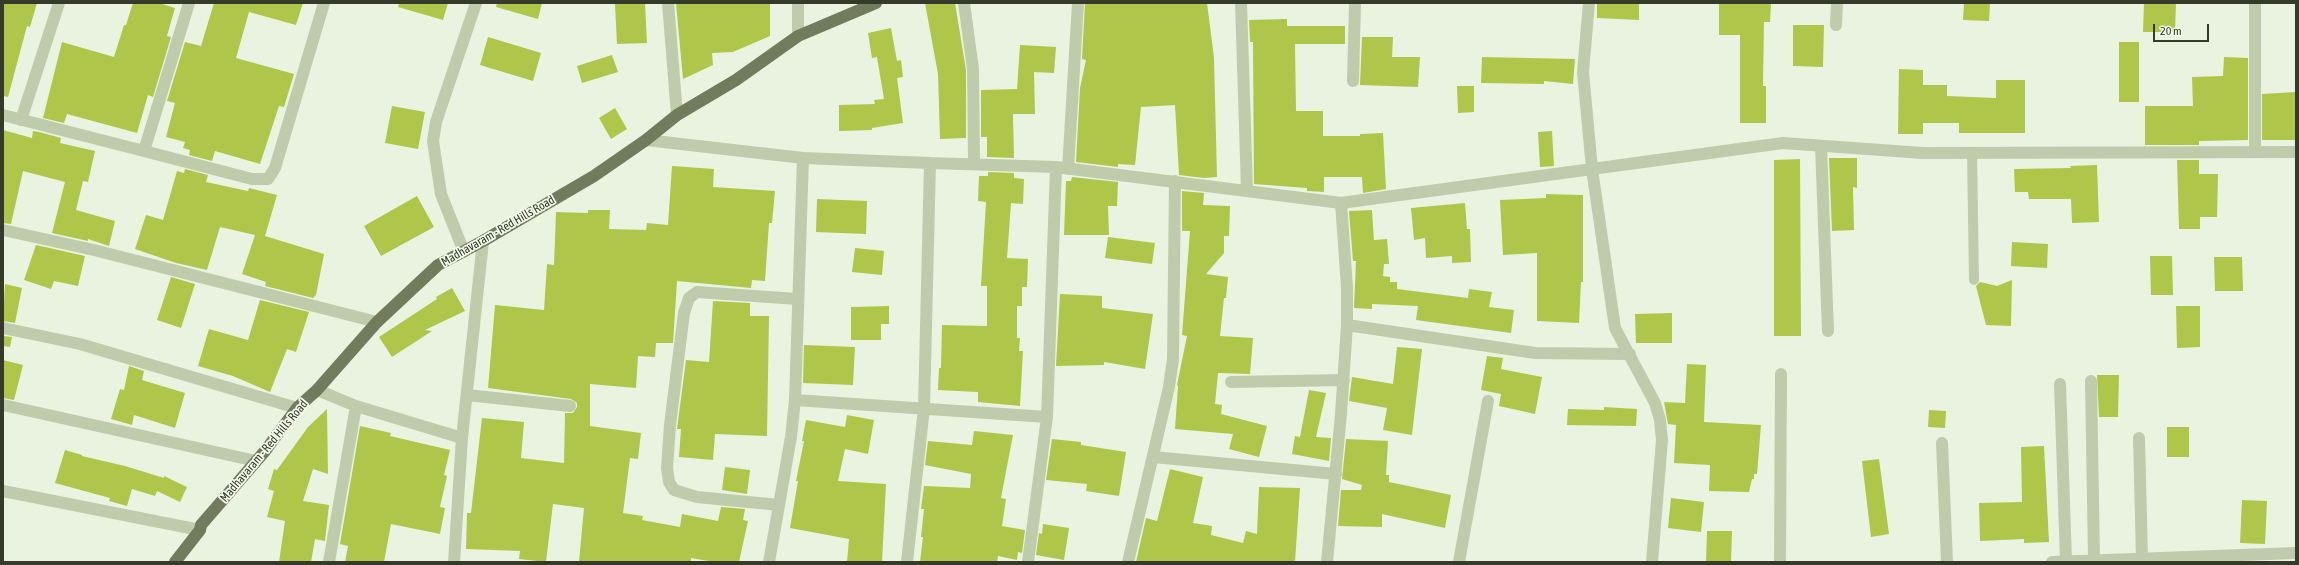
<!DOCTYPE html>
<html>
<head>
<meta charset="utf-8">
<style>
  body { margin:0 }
  #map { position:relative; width:2299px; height:565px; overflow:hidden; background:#eaf3e0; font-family:"Asap Condensed",sans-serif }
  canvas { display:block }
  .frame { position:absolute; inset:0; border:4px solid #363a2a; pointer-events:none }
  .scale { position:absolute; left:2153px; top:24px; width:56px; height:18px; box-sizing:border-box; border:2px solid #363a2a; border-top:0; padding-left:5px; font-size:12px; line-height:14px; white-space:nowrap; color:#363a2a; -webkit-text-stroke:3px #f4faec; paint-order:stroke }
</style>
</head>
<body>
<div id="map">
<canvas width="2299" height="565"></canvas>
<div class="frame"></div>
<div class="scale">20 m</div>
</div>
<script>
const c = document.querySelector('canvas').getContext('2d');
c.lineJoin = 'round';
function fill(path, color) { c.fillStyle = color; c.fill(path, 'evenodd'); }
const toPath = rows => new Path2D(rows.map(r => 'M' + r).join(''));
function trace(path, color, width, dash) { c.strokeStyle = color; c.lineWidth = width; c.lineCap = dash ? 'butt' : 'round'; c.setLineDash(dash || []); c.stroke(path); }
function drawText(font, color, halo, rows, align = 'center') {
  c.font = font + ' "Asap Condensed",sans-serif'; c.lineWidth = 3.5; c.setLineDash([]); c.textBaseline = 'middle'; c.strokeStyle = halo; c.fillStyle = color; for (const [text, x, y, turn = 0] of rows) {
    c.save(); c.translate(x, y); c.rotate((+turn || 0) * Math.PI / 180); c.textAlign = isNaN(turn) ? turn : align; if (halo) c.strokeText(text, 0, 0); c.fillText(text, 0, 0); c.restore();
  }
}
fill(toPath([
  [3,3,37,3,30,27,27,26,8,97,3,96],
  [133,3,159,3,175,8,167,36,171,37,153,97,148,95,137,133,67,114,64,123,43,118,62,42,114,57,124,25,126,25],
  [214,3,303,3,296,25,249,12,236,58,294,74,284,107,279,106,260,164,215,151,212,161,189,155,190,150,183,148,185,142,166,137,175,103,167,101,185,42,201,46],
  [399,3,448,3,443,20,398,7],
  [497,3,542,3,538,19,496,7],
  [645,3,647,43,617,44,615,4],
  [676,3,770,3,770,36,733,52,712,53,713,65,683,79],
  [925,3,955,3,966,70,966,138,940,139,938,74],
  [1085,3,1207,3,1214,58,1217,177,1204,178,1179,175,1175,105,1141,107,1135,165,1118,164,1118,167,1076,162,1080,88,1086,60,1082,59],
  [1597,3,1639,3,1639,20,1597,18],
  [1719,3,1771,4,1770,22,1764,22,1763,86,1766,86,1766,123,1740,123,1740,35,1719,35],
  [1964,3,1990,3,1989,21,1963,20],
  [2144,3,2176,3,2175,32,2143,32],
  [1287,19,1287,26,1345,26,1345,44,1295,44,1296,111,1323,111,1323,136,1360,136,1360,134,1383,133,1386,189,1363,193,1362,177,1324,177,1324,192,1307,191,1307,188,1254,184,1253,42,1250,42,1249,20],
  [1793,25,1824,25,1823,67,1793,66],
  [891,28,897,61,901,60,903,77,897,78,903,123,872,128,872,130,839,131,839,105,875,104,874,100,884,99,877,57,872,58,868,33],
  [488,37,541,53,533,81,480,65],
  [1362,37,1393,37,1392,57,1420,57,1418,87,1360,85],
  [2119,42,2139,42,2139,102,2119,102],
  [1020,45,1056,47,1054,73,1034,72,1035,114,1013,114,1014,158,987,157,987,137,981,137,981,90,1017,89],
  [612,55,618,72,582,83,577,66],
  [1482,57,1575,59,1573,84,1544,81,1544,84,1481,83],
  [2224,57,2248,58,2248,140,2199,141,2199,145,2145,145,2145,106,2193,106,2192,77,2223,76],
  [1899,69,1923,70,1923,85,1947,85,1947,96,1996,98,1996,80,2025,80,2025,133,1959,133,1959,123,1923,123,1923,134,1898,134],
  [1457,86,1474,86,1474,112,1458,113],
  [2296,92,2296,140,2262,140,2262,94],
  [392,106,425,112,418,149,385,143],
  [615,108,627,129,611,139,599,118],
  [3,130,32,138,33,131,39,132,61,138,60,143,95,151,88,182,83,181,76,210,115,221,109,246,88,239,88,241,52,233,65,182,23,171,11,224,3,223],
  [1552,131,1554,166,1540,167,1538,132],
  [1829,158,1857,158,1857,188,1853,187,1854,230,1832,231],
  [1800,159,1801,336,1774,336,1774,160],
  [2177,160,2199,160,2199,174,2218,174,2217,217,2200,217,2200,229,2179,229],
  [2097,165,2099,222,2072,223,2071,199,2029,199,2028,192,2015,192,2014,169,2071,168,2070,166],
  [672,166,714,169,713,187,775,191,772,223,769,223,765,281,752,280,751,288,677,281,673,343,656,343,655,357,638,356,636,388,590,384,590,426,641,433,638,459,630,458,623,513,643,516,642,520,680,527,682,514,718,521,721,507,745,509,743,520,748,521,739,562,714,562,691,558,691,562,579,562,584,508,553,504,546,562,519,559,520,551,466,549,467,513,471,513,482,418,524,422,521,458,564,463,565,413,573,413,577,407,577,403,571,399,488,388,495,305,544,310,547,264,554,265,556,212,588,213,588,210,610,210,609,229,646,230,647,223,668,225],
  [185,169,208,175,206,182,248,191,249,188,277,195,265,236,324,254,316,295,313,298,265,286,266,282,242,274,255,235,220,227,207,270,176,263,135,249,146,215,163,220,177,171,184,173],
  [988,172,1014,173,1014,178,1024,179,1023,204,1011,203,1007,258,1028,259,1027,287,1022,287,1022,306,1017,306,1017,338,1020,338,1019,351,1023,351,1020,406,978,402,978,392,938,390,939,368,941,368,942,325,987,326,987,286,981,286,986,202,978,201,979,176,988,176],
  [1072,177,1118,182,1117,206,1108,206,1109,235,1064,235,1066,181,1071,181],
  [1182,191,1204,193,1203,205,1230,206,1229,236,1224,236,1224,253,1206,274,1228,277,1226,298,1224,298,1220,336,1253,338,1250,374,1218,373,1215,404,1222,405,1221,414,1267,426,1259,457,1229,449,1233,434,1175,429,1178,386,1177,385,1187,336,1182,335,1190,231,1182,231],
  [1546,194,1583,195,1583,282,1581,282,1579,323,1537,321,1537,253,1503,255,1500,200,1546,198],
  [417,196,434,227,381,256,364,226],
  [817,199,867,201,866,234,816,232],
  [1465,203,1467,229,1470,229,1471,262,1452,263,1452,256,1426,258,1425,238,1414,240,1411,208],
  [1372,210,1374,240,1387,239,1389,264,1384,264,1383,276,1390,277,1390,282,1397,282,1397,289,1468,298,1469,289,1492,292,1489,307,1514,310,1511,333,1416,320,1418,306,1372,304,1372,309,1354,308,1356,261,1353,261,1349,211],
  [1108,237,1155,243,1152,264,1105,258],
  [2012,242,2048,244,2047,268,2011,266],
  [36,245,85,256,78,286,54,281,51,289,24,280],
  [855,248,884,251,882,275,852,272],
  [2150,256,2172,256,2173,295,2151,295],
  [2214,257,2242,257,2243,291,2215,291],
  [171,277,195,284,181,328,157,320],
  [2012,280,2011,326,1986,325,1976,286,1980,282,1997,286],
  [5,284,22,288,15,323,3,321],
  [452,288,465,311,425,330,432,331,392,357,379,337,437,299,436,297],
  [1060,294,1102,296,1102,308,1153,314,1145,369,1104,362,1104,365,1056,366],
  [260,300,309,312,296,352,287,349,270,392,233,376,198,366,209,329,248,340],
  [713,301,750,303,750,316,769,316,767,436,715,434,713,460,679,457,681,429,677,429,686,360,709,362],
  [889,306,889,324,881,324,881,340,851,340,851,307],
  [2176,306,2200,306,2200,347,2177,348],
  [1672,313,1672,343,1636,343,1635,314],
  [3,336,12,337,10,347,3,346],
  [804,345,855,347,853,385,803,383],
  [1397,347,1422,349,1412,435,1383,430,1387,408,1349,401,1352,377,1393,384],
  [1487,356,1503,358,1501,369,1542,377,1535,414,1499,406,1501,394,1481,390],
  [3,360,23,365,14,400,3,398],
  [1687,364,1706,365,1704,422,1761,425,1757,474,1754,474,1754,479,1752,479,1749,492,1709,491,1710,465,1674,463,1676,425,1668,424,1664,402,1685,403],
  [129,366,144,371,142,380,185,393,175,428,134,415,132,425,111,419,120,389,124,390],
  [2097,375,2119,375,2118,417,2099,417],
  [1309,390,1326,393,1316,437,1331,438,1329,461,1292,454,1295,436,1300,437],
  [1604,407,1637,409,1636,426,1567,425,1568,409,1604,410],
  [327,409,328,474,313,469,303,501,329,505,325,541,315,539,311,562,279,562,285,521,267,517,274,491,268,489,274,469,277,470,308,427],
  [1929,410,1946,411,1945,428,1928,427],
  [847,415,874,420,868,454,845,449,838,481,886,484,882,562,847,562,849,539,790,528,798,481,796,481,804,441,802,441,806,420,845,427],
  [360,426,391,433,390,436,450,450,444,475,447,476,440,507,445,508,440,534,391,524,384,562,345,562,348,546,340,544],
  [2167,427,2189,427,2189,457,2167,457],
  [974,431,1013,435,1001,498,1006,499,1002,526,1025,530,1022,553,1018,552,1017,560,998,556,997,562,920,562,923,537,921,537,924,509,921,509,924,486,970,488,971,474,925,465,928,441,972,445],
  [1052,439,1081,442,1081,445,1126,452,1119,496,1086,491,1087,484,1046,480],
  [1346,439,1388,441,1386,475,1389,475,1389,482,1451,495,1445,528,1382,514,1382,527,1338,526,1341,490,1361,490,1362,485,1342,479],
  [2044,446,2049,542,2024,543,2024,539,1980,541,1979,503,2022,502,2021,447],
  [65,450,82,455,82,456,125,466,164,478,164,476,187,487,180,502,157,491,155,496,132,489,127,506,109,501,110,498,55,483],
  [1879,459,1889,534,1871,537,1862,461],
  [725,467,750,470,747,494,722,490],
  [1170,469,1203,477,1193,523,1212,526,1211,535,1243,543,1246,531,1257,534,1259,487,1300,488,1295,562,1136,562,1146,518,1157,521],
  [1671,498,1704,502,1701,532,1668,528],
  [2242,500,2267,501,2265,544,2240,543],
  [1043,524,1069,528,1064,560,1036,555,1039,533,1042,534],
  [1707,531,1732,531,1731,562,1706,562]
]), '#afc64b');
trace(toPath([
  [1972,152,1974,280]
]), '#bfccab', 10);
trace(toPath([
  [668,3,677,115],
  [798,3,798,36],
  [964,3,973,69,974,163],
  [1241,3,1247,190],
  [1589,3,1583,72,1592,169,1783,143,1923,153,2296,152],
  [2255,3,2255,151],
  [1836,25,1837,3],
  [1353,81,1355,3],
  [3,115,144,151,189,3],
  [21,120,59,3],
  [646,140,803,158,930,163,924,408,907,562],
  [1821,146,1828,331],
  [144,151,252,179,268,179,275,168,324,3],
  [930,163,1056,167,1341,203,1347,287,1347,325,1341,414,1327,562],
  [1068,169,1078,3],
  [1341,203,1592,169,1615,328,1655,403,1660,420,1662,440,1652,562],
  [3,230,94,250,377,322],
  [464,252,441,194,433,141,436,122,476,3],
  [1347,325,1535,353,1630,354],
  [3,328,80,344,297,408],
  [2091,381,2094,560],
  [1231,382,1344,380],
  [2060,384,2066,561],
  [317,390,356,406,462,438,483,241],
  [467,395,570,406],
  [795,400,1047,417],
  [3,405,256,461],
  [2139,438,2142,559],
  [1942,443,1947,562],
  [1153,457,1336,474],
  [3,491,200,530],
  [779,505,697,497,674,490,669,482,667,468,670,425,684,313,689,298,697,292,797,299],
  [329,562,356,406],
  [454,562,462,438],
  [769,562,791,437,795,400,803,158],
  [1028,562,1047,417,1056,167],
  [1128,562,1169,387,1173,359,1175,181],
  [1459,562,1488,401],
  [1780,562,1781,374],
  [2052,562,2296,553]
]), '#bfccab', 12);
trace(toPath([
  [175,562,200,530,201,525,265,451,297,408,317,390,377,322,438,265,483,241,594,176,646,140,677,115,736,80,798,36,876,3]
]), '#727b5b', 12);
drawText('12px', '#363a2a', '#f4faec', [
  ["Madhavaram - Red Hills Road",498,231,-30],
  ["Madhavaram - Red Hills Road",264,451,-50]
]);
</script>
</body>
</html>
